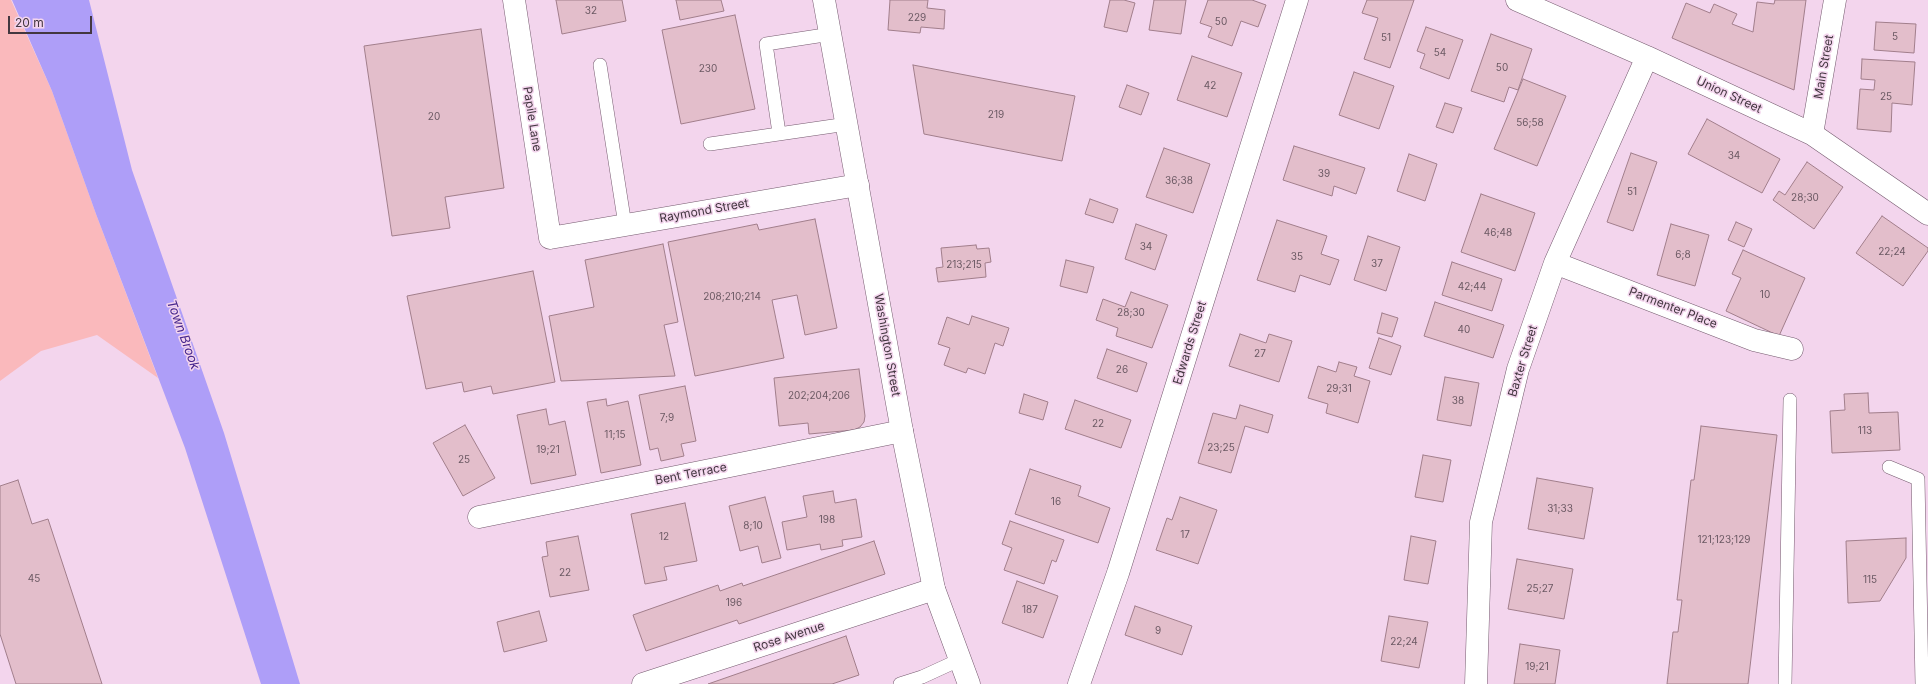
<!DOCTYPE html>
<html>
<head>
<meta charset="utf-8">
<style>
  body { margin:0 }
  #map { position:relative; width:1928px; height:684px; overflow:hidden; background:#f3d5ed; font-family:Inter,sans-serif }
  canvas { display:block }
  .scale { position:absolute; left:8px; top:16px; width:84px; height:18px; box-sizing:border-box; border:2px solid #433740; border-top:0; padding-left:5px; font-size:12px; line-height:14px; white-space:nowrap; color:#433740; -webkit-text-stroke:3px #f3d5ed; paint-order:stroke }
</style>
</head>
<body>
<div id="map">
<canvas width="1928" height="684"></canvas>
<div class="scale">20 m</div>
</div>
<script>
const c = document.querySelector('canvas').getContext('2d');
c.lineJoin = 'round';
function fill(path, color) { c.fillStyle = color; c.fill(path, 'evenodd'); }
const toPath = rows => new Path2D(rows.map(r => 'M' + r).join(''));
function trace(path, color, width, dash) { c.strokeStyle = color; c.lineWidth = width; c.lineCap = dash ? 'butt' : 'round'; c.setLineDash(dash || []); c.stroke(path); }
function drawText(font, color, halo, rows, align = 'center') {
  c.font = font + ' Inter,sans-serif'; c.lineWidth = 3; c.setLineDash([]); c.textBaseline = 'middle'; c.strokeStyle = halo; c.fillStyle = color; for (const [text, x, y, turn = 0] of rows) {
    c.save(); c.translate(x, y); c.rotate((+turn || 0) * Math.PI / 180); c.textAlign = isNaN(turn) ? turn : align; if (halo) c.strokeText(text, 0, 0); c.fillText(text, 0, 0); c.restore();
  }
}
fill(toPath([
  [0,0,11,0,52,91,96,214,158,378,97,335,41,351,0,381]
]), '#fab9bc');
fill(toPath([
  [12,0,89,0,132,170,224,433,300,684,261,684,185,448,96,214,52,91]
]), '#ae9ef8');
const building = toPath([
  [556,0,622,0,626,21,562,34,556,0],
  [676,0,721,0,724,11,680,20,676,0],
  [890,0,928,0,927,8,945,10,944,29,921,27,920,33,888,30,890,0],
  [1110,0,1124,0,1135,3,1127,32,1104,27,1110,0],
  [1154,0,1186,0,1181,34,1149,30,1154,0],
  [1208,0,1252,0,1266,5,1258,27,1241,21,1232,46,1208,37,1212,27,1200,23,1208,0],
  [1367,0,1414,0,1390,68,1364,59,1378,18,1362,13,1367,0],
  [1775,0,1806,0,1794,90,1672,38,1686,3,1710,13,1714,4,1737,14,1732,24,1753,32,1757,2,1774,4,1775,0],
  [735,15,755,109,681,124,662,30,735,15],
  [1876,22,1916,24,1914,53,1874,50,1876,22],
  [1426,27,1463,40,1449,79,1420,68,1425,54,1417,51,1426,27],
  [481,29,504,188,445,197,450,228,392,236,364,46,481,29],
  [1491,34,1532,49,1518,90,1509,87,1504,102,1471,91,1491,34],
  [1192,56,1242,73,1227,117,1177,100,1192,56],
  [1862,59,1915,62,1912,105,1892,103,1891,132,1857,129,1860,89,1874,90,1875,80,1861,79,1862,59],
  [913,65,1075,96,1062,161,924,134,913,65],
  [1354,72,1394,86,1379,129,1339,115,1354,72],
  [1523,79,1566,96,1537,166,1494,149,1523,79],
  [1127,85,1149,93,1141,115,1119,107,1127,85],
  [1445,103,1462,108,1453,133,1436,127,1445,103],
  [1707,119,1780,159,1762,193,1688,154,1707,119],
  [1294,146,1365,168,1356,194,1334,186,1332,196,1283,180,1294,146],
  [1164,148,1210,164,1193,213,1146,197,1164,148],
  [1631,153,1657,162,1633,231,1607,222,1631,153],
  [1409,154,1437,164,1425,201,1397,191,1409,154],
  [1807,162,1843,187,1814,229,1773,200,1779,191,1785,195,1807,162],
  [1481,194,1535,213,1515,271,1461,252,1481,194],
  [1090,199,1118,209,1113,223,1085,214,1090,199],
  [1882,216,1928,248,1928,251,1903,286,1856,253,1882,216],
  [815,219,837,328,805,335,797,295,772,300,784,358,695,376,668,242,757,224,759,230,815,219],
  [1277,220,1327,236,1321,254,1339,260,1330,285,1300,275,1295,292,1257,280,1277,220],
  [1736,222,1752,229,1744,247,1728,240,1736,222],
  [1136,224,1167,235,1155,270,1125,259,1136,224],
  [1671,224,1709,235,1695,286,1657,275,1671,224],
  [1368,236,1400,247,1386,291,1354,280,1368,236],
  [663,244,678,322,664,325,675,376,561,381,549,316,594,307,585,260,663,244],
  [976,245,977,249,989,248,991,262,985,263,986,277,938,282,936,268,943,267,941,248,976,245],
  [1743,250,1805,278,1779,336,1726,311,1741,278,1732,274,1743,250],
  [1066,260,1094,267,1087,293,1060,286,1066,260],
  [1452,262,1502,279,1492,311,1442,295,1452,262],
  [533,271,555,382,493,394,491,386,464,392,462,382,426,389,407,296,533,271],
  [1131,292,1168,305,1152,348,1116,336,1118,328,1096,320,1103,299,1125,307,1131,292],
  [1435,302,1504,325,1493,358,1424,336,1435,302],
  [1382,313,1398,318,1392,337,1377,333,1382,313],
  [972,316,1009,328,1003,346,995,343,985,374,968,368,966,373,944,365,950,348,938,344,947,317,969,325,972,316],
  [1240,334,1266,343,1269,334,1292,341,1279,382,1229,366,1240,334],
  [1379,338,1401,346,1391,375,1369,368,1379,338],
  [1107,349,1147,363,1137,392,1097,378,1107,349],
  [1339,362,1357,367,1354,376,1370,381,1358,423,1326,413,1328,404,1308,398,1318,366,1336,372,1339,362],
  [859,369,865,416,864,422,860,427,854,430,809,434,808,423,779,426,774,378,859,369],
  [1445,377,1479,383,1471,426,1437,420,1445,377],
  [685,386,696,441,681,444,684,456,661,461,658,448,650,450,639,395,685,386],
  [1868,393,1869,413,1898,412,1900,450,1832,453,1830,411,1845,410,1844,394,1868,393],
  [1024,394,1048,402,1043,420,1019,413,1024,394],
  [606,399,607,406,628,401,641,465,601,473,587,402,606,399],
  [1075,400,1131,420,1121,448,1065,429,1075,400],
  [1240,405,1273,415,1268,433,1245,426,1231,473,1198,463,1213,413,1236,419,1240,405],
  [546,409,549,425,565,421,576,475,531,484,517,415,546,409],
  [465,425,495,478,463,496,433,443,465,425],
  [1701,426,1777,435,1748,684,1667,684,1673,632,1678,632,1682,600,1677,600,1691,480,1694,480,1701,426],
  [1423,455,1451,460,1443,502,1415,497,1423,455],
  [1030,469,1081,486,1078,496,1110,508,1098,543,1015,514,1030,469],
  [1537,478,1593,488,1584,539,1528,529,1537,478],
  [18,480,32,524,48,519,102,684,16,684,0,634,0,486,18,480],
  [833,491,835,503,856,499,862,537,842,540,843,546,821,550,820,544,787,550,782,522,807,517,803,496,833,491],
  [765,497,781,558,762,563,758,546,740,551,729,506,765,497],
  [1180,497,1217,510,1198,564,1156,550,1167,518,1172,520,1180,497],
  [685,503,697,561,664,567,667,580,645,584,631,514,685,503],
  [1010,521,1064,540,1056,562,1052,560,1044,584,1004,570,1012,548,1002,544,1010,521],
  [578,536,589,590,550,597,542,557,548,556,546,542,578,536],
  [1411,536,1436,541,1428,584,1404,580,1411,536],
  [1906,538,1906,558,1880,601,1848,603,1846,541,1906,538],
  [874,541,885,574,739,624,737,620,646,651,633,615,718,585,720,591,742,583,743,586,874,541],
  [1517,559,1573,569,1564,619,1508,609,1517,559],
  [1017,581,1058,596,1043,638,1002,623,1017,581],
  [1135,606,1192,626,1182,655,1125,635,1135,606],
  [539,611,547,641,504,652,497,622,539,611],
  [1389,616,1428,622,1419,668,1381,661,1389,616],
  [846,636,859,675,832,684,708,684,846,636],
  [1520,644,1560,650,1555,684,1514,684,1520,644]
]);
fill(building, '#e3becb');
trace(building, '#a17e8b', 1);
const lane = toPath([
  [600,65,625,225],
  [779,133,766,44,831,34],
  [710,144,847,124],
  [1889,467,1918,479,1922,684],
  [900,684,922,677,959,660],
  [1785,684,1790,400]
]);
const street = toPath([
  [514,0,550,238,858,185],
  [1517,0,1647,57,1812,134,1928,214],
  [1812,134,1835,0],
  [1555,263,1754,340,1792,349],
  [479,517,902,431],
  [643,684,934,589],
  [1079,684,1118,573,1297,0],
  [1476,684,1481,522,1518,369,1555,263,1647,57]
]);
const primary = toPath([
  [824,0,902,431,934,589,969,684]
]);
trace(lane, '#755b6f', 14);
trace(street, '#755b6f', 23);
trace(primary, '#755b6f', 23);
trace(lane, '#fff', 13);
trace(street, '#fff', 22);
trace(primary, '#fff', 22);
drawText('10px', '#6b5963', null, [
  ["32",591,11],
  ["229",917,18],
  ["50",1221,22],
  ["5",1895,37],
  ["51",1386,38],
  ["54",1440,53],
  ["50",1502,68],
  ["230",708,69],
  ["42",1210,86],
  ["25",1886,97],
  ["219",996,115],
  ["20",434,117],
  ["56;58",1530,123],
  ["34",1734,156],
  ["39",1324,174],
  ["36;38",1179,181],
  ["51",1632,192],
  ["28;30",1805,198],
  ["46;48",1498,233],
  ["34",1146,247],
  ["22;24",1892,252],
  ["6;8",1683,255],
  ["35",1297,257],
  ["37",1377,264],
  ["213;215",964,265],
  ["42;44",1472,287],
  ["10",1765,295],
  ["208;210;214",732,297],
  ["28;30",1131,313],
  ["40",1464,330],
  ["27",1260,354],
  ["26",1122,370],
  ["29;31",1339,389],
  ["202;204;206",819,396],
  ["38",1458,401],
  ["7;9",667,418],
  ["22",1098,424],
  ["113",1865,431],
  ["11;15",615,435],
  ["23;25",1221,448],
  ["19;21",548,450],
  ["25",464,460],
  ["16",1056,502],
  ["31;33",1560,509],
  ["198",827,520],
  ["8;10",753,526],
  ["17",1185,535],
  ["12",664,537],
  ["121;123;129",1724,540],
  ["22",565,573],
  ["45",34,579],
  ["115",1870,580],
  ["25;27",1540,589],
  ["196",734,603],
  ["187",1030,610],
  ["9",1158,631],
  ["22;24",1404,642],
  ["19;21",1537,667]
]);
drawText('12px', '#433740', '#f3d5ed', [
  ["Main Street",1824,67,-80],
  ["Union Street",1729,95,25],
  ["Papile Lane",532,119,81],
  ["Raymond Street",704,211,-10],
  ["Parmenter Place",1673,308,21],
  ["Edwards Street",1190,343,-73],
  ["Washington Street",887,345,80],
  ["Baxter Street",1523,361,-73],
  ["Bent Terrace",691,474,-11],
  ["Rose Avenue",789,637,-18]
]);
drawText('italic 13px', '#48288e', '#f3d5ed', [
  ["Town Brook",183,335,70]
]);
</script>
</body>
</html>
